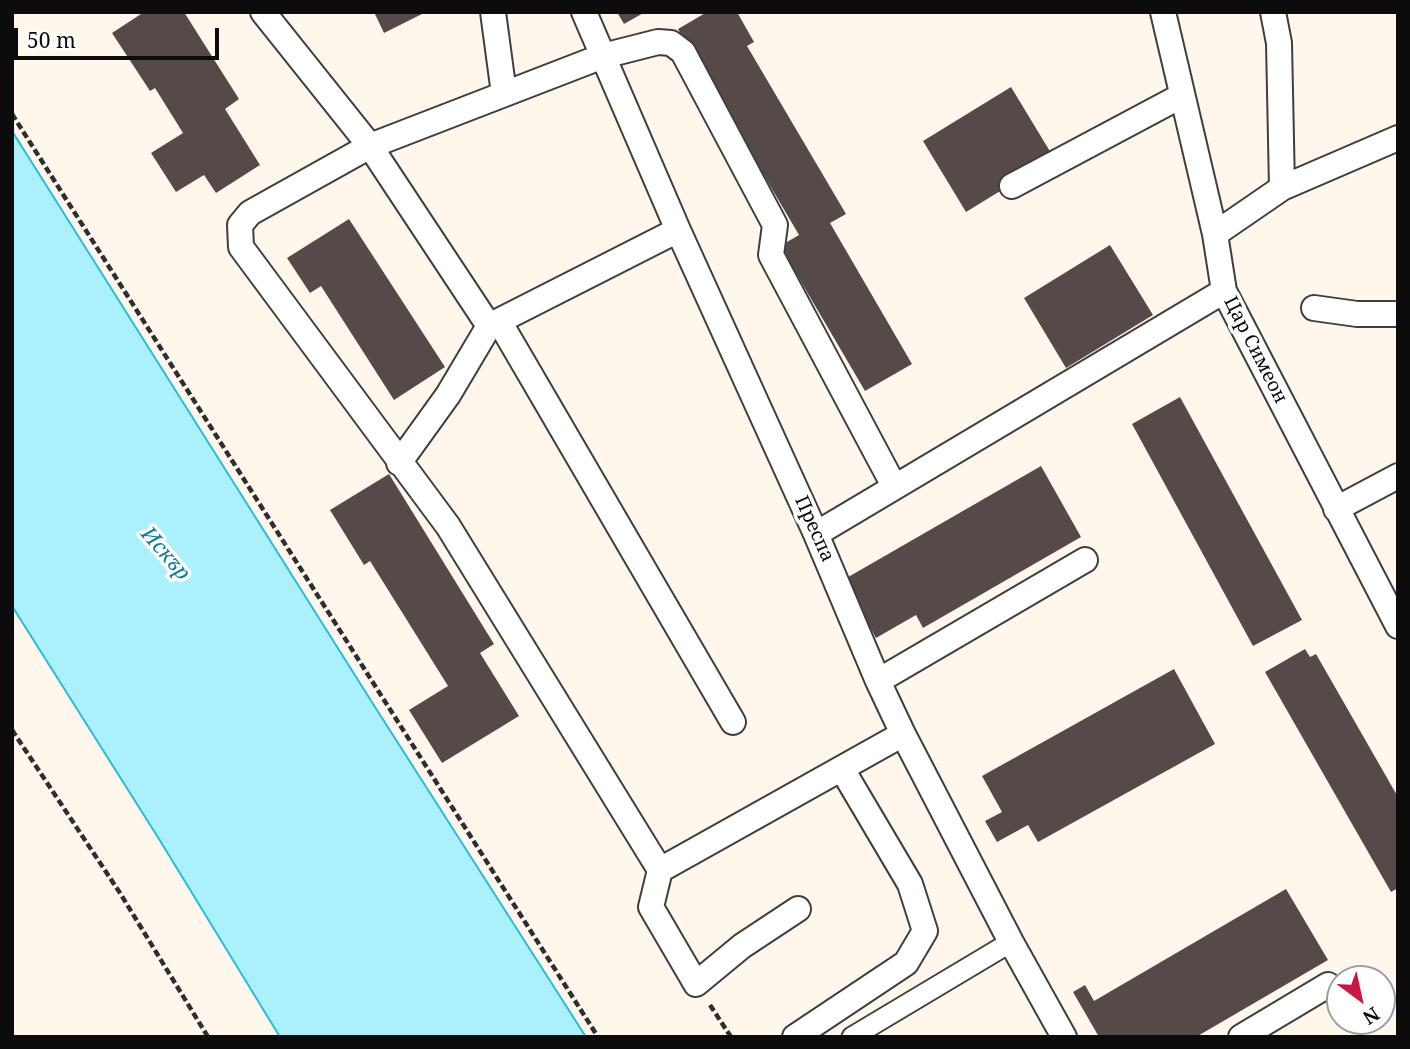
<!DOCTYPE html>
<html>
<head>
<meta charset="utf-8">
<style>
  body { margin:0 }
  #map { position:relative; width:1410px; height:1049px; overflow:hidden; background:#fff7ec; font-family:"Noto Serif",serif }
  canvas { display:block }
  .frame { position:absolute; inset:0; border:14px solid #0c0c0c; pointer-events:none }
  .north { position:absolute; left:1326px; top:965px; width:70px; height:70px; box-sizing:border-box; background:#fff; border:2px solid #9e9e9e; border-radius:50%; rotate:147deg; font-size:19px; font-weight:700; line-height:28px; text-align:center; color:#0c0c0c }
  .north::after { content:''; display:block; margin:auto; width:24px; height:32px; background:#cb1646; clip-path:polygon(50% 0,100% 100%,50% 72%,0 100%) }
  .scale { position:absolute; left:14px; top:28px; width:205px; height:32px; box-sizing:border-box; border:4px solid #0c0c0c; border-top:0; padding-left:9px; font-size:21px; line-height:24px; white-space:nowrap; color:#0c0c0c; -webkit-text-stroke:5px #fff; paint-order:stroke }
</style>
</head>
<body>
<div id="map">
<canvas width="1410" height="1049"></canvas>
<div class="frame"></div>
<div class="north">N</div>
<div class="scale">50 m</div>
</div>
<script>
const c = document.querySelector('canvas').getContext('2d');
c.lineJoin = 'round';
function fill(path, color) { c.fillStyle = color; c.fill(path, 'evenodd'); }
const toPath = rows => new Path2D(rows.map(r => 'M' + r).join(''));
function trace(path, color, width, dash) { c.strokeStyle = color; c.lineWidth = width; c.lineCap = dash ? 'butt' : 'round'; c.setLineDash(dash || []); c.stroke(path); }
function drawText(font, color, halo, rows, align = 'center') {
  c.font = font + ' "Noto Serif",serif'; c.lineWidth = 7; c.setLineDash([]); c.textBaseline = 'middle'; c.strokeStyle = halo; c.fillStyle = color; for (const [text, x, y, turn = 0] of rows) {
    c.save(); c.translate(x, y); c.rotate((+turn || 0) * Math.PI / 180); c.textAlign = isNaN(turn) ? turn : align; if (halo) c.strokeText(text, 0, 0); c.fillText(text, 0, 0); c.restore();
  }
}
const water = toPath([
  [12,131,375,707,586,1037,280,1037,159,839,12,606,12,131]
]);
fill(water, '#aaf0fd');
trace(water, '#29bbdb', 2);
fill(toPath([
  [144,12,184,12,239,99,225,109,260,165,216,193,204,175,176,192,151,153,183,133,155,88,150,91,112,33],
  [374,12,426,12,384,33],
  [617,12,645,12,624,24],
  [707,12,737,12,754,42,747,46,846,214,830,223,912,364,865,391,780,246,799,235,678,29],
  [1011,87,1054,158,966,212,923,141],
  [349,219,445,367,394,400,321,286,310,293,287,258],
  [1110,245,1153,315,1066,368,1024,298],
  [1180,397,1302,620,1253,646,1132,424],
  [1041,466,1081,537,923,628,916,615,876,638,843,580],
  [389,474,494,644,480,653,519,716,442,763,409,710,448,686,370,561,364,565,330,510],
  [1305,649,1310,657,1316,654,1398,797,1398,888,1391,892,1265,672],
  [1174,669,1215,744,1038,842,1028,825,997,842,985,821,1002,812,982,776],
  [1286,889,1328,960,1196,1037,1099,1037,1073,992,1085,985,1094,1001]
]), '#564a48');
const pedestrian = toPath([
  [852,1037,1011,942]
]);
const minor = toPath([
  [263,12,370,146,489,326],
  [493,12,504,94],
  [584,12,678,230,816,534,878,681,903,734,1011,942,1064,1037],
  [1163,12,1215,234,1224,291,1398,626],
  [1273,12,1279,43,1282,188],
  [1012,186,1181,96],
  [1215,234,1282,188,1398,138],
  [1314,308,1357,314,1398,314],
  [499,321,733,722],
  [399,463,448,395,489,326,678,230],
  [1336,509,1398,476],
  [816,534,1224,291],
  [878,681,1085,560],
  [660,870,448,526,241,247,240,225,250,213,370,146,603,56,658,42,671,43,683,52,775,225,771,255,894,486],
  [798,909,742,946,696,984,651,907,660,870,903,734],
  [795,1037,906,963,925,931,910,884,842,769],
  [1241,1037,1328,985]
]);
trace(pedestrian, '#3f3f3f', 23);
trace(minor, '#3f3f3f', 28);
trace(toPath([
  [12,114,598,1037],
  [12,730,120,893,208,1037],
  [710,1005,731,1037]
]), '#2e2e2e', 4.5, [7, 3.5]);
trace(pedestrian, '#fff', 19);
trace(minor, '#fff', 24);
drawText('19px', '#0c0c0c', '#fff', [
  ["Цар Симеон",1255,350,63],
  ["Преспа",814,529,66]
]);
drawText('italic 21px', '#0a7b9c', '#fff', [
  ["Искър",165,554,49]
]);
</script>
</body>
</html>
